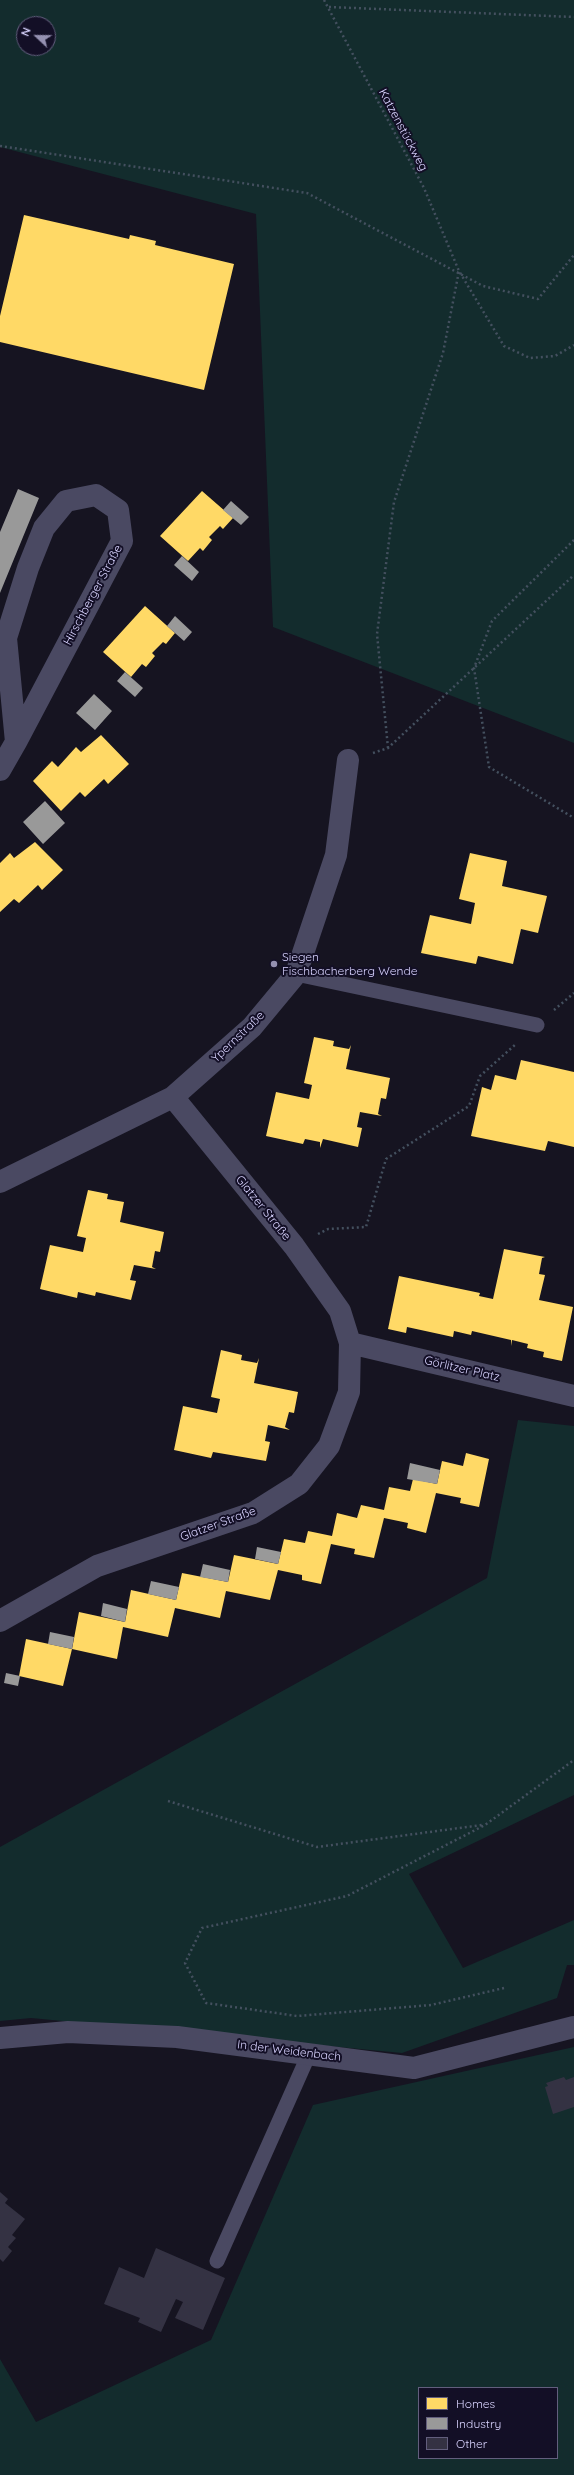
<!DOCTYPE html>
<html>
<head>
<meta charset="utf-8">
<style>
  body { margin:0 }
  #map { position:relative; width:574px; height:2475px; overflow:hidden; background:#161421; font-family:Quicksand,sans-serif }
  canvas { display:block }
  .legend { position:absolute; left:418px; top:2387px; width:140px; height:72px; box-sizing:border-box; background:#130f26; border:1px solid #625e7d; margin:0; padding:5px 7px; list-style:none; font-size:12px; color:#d9d4ff }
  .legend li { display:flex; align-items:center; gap:8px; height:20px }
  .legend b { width:20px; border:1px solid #625e7d }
  .north { position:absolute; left:16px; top:16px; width:40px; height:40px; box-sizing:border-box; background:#130f26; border:1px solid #625e7d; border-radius:50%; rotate:292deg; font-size:11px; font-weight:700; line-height:16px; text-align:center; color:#d9d4ff }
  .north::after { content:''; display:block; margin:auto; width:14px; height:18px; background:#9591b1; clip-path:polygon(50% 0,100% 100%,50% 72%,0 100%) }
</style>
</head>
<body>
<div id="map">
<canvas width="574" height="2475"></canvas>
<ul class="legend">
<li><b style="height:11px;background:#ffd966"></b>Homes</li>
<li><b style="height:11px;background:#999"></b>Industry</li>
<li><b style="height:11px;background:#343243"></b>Other</li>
</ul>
<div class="north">N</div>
</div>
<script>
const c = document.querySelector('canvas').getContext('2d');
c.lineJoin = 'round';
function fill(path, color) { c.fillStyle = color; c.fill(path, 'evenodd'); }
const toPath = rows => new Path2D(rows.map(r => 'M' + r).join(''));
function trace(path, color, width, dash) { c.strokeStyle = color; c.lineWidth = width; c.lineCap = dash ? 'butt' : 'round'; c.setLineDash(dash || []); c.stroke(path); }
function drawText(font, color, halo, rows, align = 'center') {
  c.font = font + ' Quicksand,sans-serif'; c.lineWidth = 4; c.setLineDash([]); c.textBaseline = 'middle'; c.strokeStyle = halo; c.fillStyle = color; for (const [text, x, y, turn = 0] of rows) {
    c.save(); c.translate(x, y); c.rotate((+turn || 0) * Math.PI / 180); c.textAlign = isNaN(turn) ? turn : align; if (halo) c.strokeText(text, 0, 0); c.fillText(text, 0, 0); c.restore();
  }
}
fill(toPath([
  [0,0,574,0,574,743,273,627,256,214,0,147],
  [24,24,48,24,48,48,24,48],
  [518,1420,574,1426,574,1795,409,1874,463,1968,574,1920,574,1965,567,1965,557,1998,402,2053,31,2018,0,2021,0,1847,487,1578],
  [574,2047,574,2475,0,2475,0,2359,36,2422,211,2340,313,2105],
  [419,2388,557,2388,557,2458,419,2458]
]), '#132c2d');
fill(toPath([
  [24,215,129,239,130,235,156,241,155,245,234,264,204,390,0,342,0,316],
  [202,491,233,518,223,529,220,526,209,537,212,540,203,551,200,548,188,561,160,536],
  [145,606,175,633,166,644,163,642,152,653,155,656,146,667,142,664,131,677,103,652],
  [101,735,129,764,108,784,104,779,85,797,80,792,61,811,33,781,52,761,58,767,76,747,81,752],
  [35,842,63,870,42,890,38,885,19,903,14,899,0,912,0,863,10,853,14,858],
  [470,853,507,861,502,886,547,896,538,933,521,929,513,964,478,956,476,964,421,953,430,915,471,924,475,903,459,899],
  [314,1037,334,1041,333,1046,349,1049,351,1045,346,1069,390,1078,386,1099,381,1098,378,1114,382,1116,360,1112,357,1127,362,1128,358,1147,323,1139,320,1148,320,1142,305,1139,303,1144,266,1136,276,1092,309,1099,312,1085,304,1083],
  [521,1060,574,1072,574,1147,548,1141,545,1151,471,1136,482,1087,491,1090,495,1075,516,1080],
  [88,1190,108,1194,107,1199,124,1202,120,1222,164,1232,160,1252,155,1251,152,1267,156,1269,134,1265,130,1280,136,1281,131,1300,96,1292,95,1296,78,1292,77,1298,40,1289,50,1245,83,1252,86,1238,77,1236],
  [504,1249,545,1257,542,1258,539,1274,545,1275,539,1300,573,1307,562,1361,543,1357,544,1352,527,1348,528,1344,512,1340,511,1346,511,1340,472,1331,471,1335,454,1331,453,1337,407,1327,406,1333,388,1329,399,1276,480,1293,479,1296,493,1299],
  [221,1350,242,1355,241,1360,257,1363,259,1358,254,1383,298,1392,294,1413,289,1412,285,1427,290,1430,268,1425,265,1441,270,1442,266,1461,213,1452,211,1458,174,1450,183,1406,217,1413,220,1399,211,1397],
  [466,1453,489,1459,479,1507,460,1503,461,1498,436,1493,426,1533,407,1528,408,1523,384,1518,374,1558,354,1554,355,1549,331,1544,321,1584,302,1580,302,1575,278,1570,270,1600,226,1591,220,1618,175,1608,168,1637,123,1627,117,1659,72,1649,79,1612,125,1622,131,1590,176,1600,182,1573,228,1582,234,1555,278,1564,284,1539,305,1543,308,1531,332,1536,337,1513,357,1518,361,1505,384,1510,389,1487,410,1491,413,1479,437,1484,442,1461,463,1466],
  [26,1639,72,1649,63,1686,19,1676]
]), '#ffd966');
fill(toPath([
  [18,489,39,498,0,593,0,532],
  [231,501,249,517,241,525,223,510],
  [182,556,199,572,192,581,174,565],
  [175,616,192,632,184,641,167,626],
  [125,672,143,688,135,697,117,681],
  [94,694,112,711,95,730,76,713],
  [45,801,65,823,43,844,23,822],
  [410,1463,440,1470,437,1484,407,1479],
  [257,1547,281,1552,278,1564,255,1559],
  [203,1564,230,1570,228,1582,200,1577],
  [151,1581,179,1587,176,1600,148,1594],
  [103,1603,127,1609,125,1622,101,1616],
  [50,1632,74,1637,72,1649,48,1644],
  [6,1673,20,1676,18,1686,4,1683]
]), '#999');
fill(toPath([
  [564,2077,566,2080,574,2077,574,2107,553,2114,545,2087,548,2086,546,2083],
  [0,2192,8,2199,5,2203,25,2219,12,2235,16,2238,8,2247,12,2251,3,2262,0,2259],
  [156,2248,225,2278,203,2330,175,2318,183,2302,176,2299,161,2332,138,2322,140,2318,104,2304,119,2267,144,2278]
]), '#343243');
trace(toPath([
  [324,0,424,188,459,271,504,346,530,358,555,356,574,345],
  [329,7,574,17],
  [0,146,307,193,483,286,538,299,574,255],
  [574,540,492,621,474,668,489,767,574,818],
  [388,748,377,634,394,502,443,353,459,271],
  [373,753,388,748,574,575],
  [554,1010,574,993],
  [318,1234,328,1229,366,1227,386,1159,469,1106,480,1076,516,1044],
  [168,1801,317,1847,482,1825],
  [504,1988,431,2005,297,2016,206,2003,185,1963,202,1928,347,1896,485,1825,574,1760]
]), '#44505f', 2.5, [2, 3]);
trace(toPath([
  [296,974,537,1025],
  [217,2261,309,2054]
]), '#4a4962', 15);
trace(toPath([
  [0,770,16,742,122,541,118,510,96,495,66,501,44,528,28,568,6,638,16,742],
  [0,1182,173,1097,252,1027,296,974,336,855,348,760],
  [350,1343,574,1396],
  [0,1621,97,1566,253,1513,299,1484,329,1446,349,1392,350,1343,340,1311,294,1246,173,1097],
  [0,2038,68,2032,177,2037,414,2068,574,2027]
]), '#4a4962', 22);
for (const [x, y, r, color] of [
  [274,964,4,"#9591b1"]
]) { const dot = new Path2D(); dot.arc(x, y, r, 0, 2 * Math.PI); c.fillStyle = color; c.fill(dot); trace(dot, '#130f26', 1.5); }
drawText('12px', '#d9d4ff', '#130f26', [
  ["Katzenstückweg",403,130,62],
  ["Hirschberger Straße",93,595,-62],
  ["Ypernstraße",238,1037,-44],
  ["Glatzer Straße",263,1208,51],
  ["Görlitzer Platz",462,1369,13],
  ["Glatzer Straße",218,1524,-20],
  ["In der Weidenbach",289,2051,7]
]);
drawText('12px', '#d9d4ff', '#130f26', [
  ["Siegen",282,957],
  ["Fischbacherberg Wende",282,971]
], 'left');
</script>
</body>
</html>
